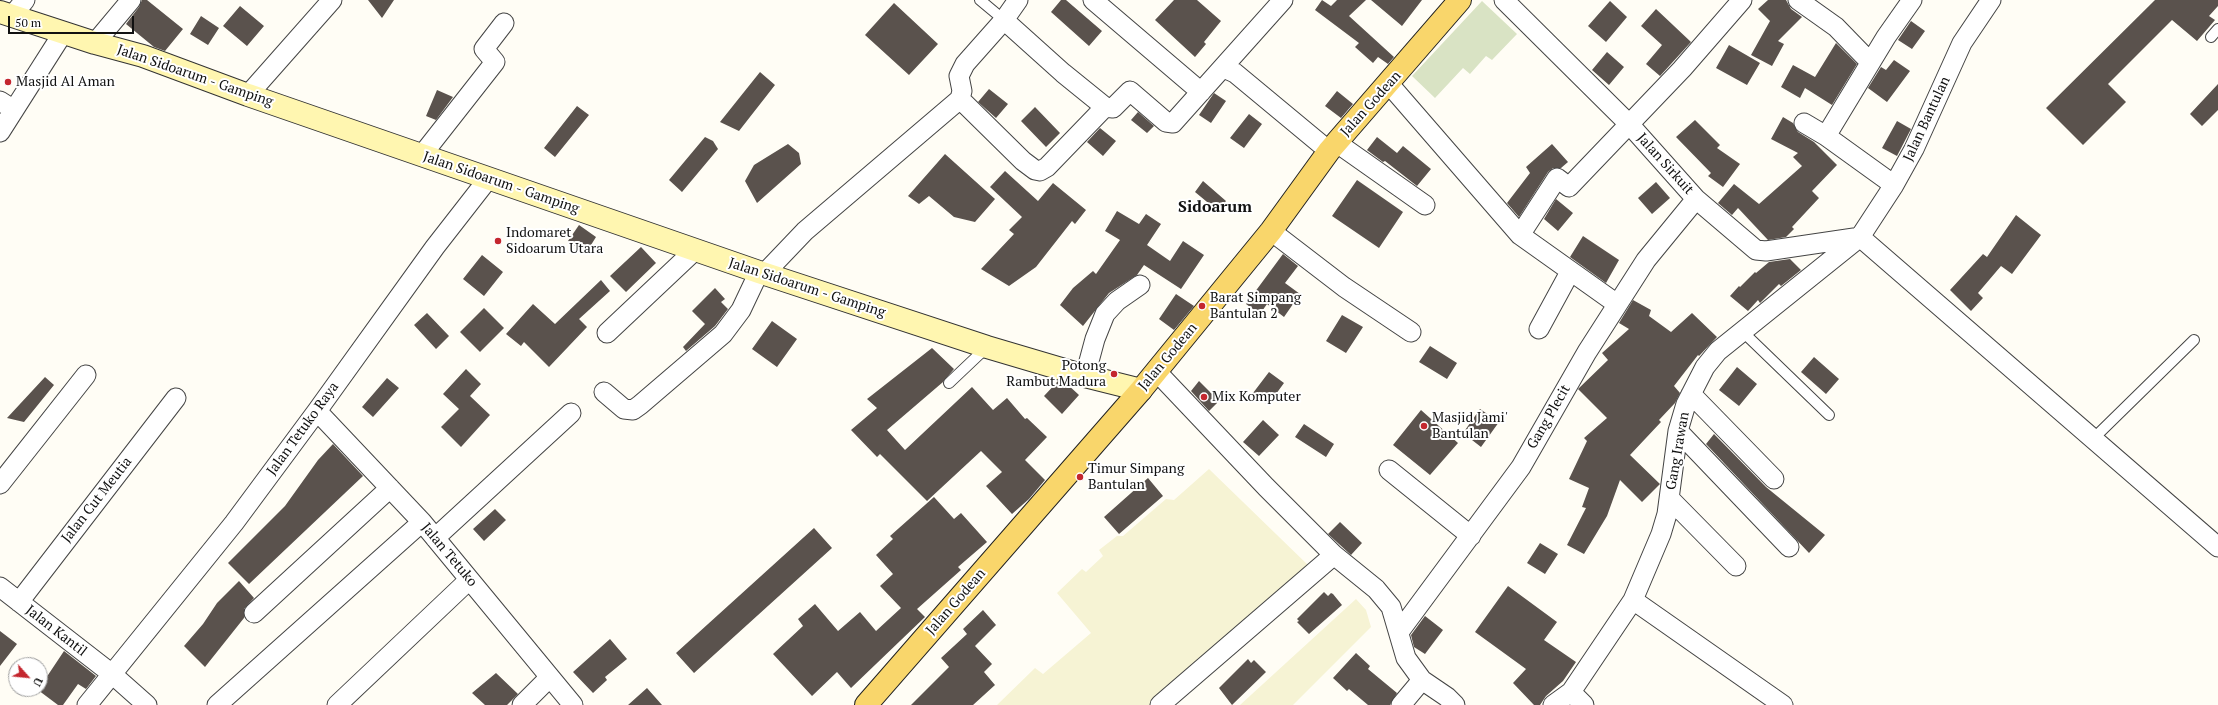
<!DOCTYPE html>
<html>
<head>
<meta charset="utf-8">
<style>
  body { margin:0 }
  #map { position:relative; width:2218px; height:705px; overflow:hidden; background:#fffdf5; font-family:"PT Serif",serif }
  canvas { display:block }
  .north { position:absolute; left:8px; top:657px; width:40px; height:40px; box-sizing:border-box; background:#fff; border:1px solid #a0a0a0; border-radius:50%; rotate:117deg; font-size:11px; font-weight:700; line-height:16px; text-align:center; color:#111 }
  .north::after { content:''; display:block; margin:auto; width:14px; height:18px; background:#c4262e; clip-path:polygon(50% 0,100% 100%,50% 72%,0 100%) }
  .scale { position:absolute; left:8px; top:16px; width:126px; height:18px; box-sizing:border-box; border:2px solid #111; border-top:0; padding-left:5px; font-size:12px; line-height:14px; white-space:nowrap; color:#111; -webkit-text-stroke:3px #fff; paint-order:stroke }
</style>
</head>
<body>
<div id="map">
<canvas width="2218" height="705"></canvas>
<div class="north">U</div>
<div class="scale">50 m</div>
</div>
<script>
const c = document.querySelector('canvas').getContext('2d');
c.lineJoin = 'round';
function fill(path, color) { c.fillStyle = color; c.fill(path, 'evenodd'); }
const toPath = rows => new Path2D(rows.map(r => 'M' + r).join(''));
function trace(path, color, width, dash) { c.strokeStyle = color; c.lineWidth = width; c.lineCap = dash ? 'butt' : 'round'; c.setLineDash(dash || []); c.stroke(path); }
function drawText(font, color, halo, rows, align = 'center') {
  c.font = font + ' "PT Serif",serif'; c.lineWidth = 4; c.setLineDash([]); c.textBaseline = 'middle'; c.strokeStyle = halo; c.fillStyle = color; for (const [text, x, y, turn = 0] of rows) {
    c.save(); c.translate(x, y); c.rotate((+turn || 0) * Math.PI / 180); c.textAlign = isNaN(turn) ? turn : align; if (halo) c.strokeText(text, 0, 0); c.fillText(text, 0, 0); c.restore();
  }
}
fill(toPath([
  [1209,469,1310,567,1153,705,997,705,1035,668,1043,674,1091,633,1057,593,1082,569,1086,572,1103,556,1099,550,1117,536,1123,536,1166,499,1174,500],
  [1356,599,1366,610,1371,627,1293,705,1240,705]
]), '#f6f3d4');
fill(toPath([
  [1482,1,1517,34,1492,60,1486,56,1470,74,1463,68,1435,98,1412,76]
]), '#d9e3c4');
fill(toPath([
  [142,0,147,0,183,29,165,51,154,47,126,24,139,7],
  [368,0,394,0,382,18],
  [1061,0,1066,0,1102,31,1089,46,1051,12],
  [1174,0,1197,0,1221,21,1204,42,1206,44,1195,57,1155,20],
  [1322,0,1331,6,1337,0,1366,0,1349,16,1394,57,1388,64,1378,57,1373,63,1355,47,1359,43,1315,10],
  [1371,0,1422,0,1402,26],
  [1768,0,1786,0,1791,9,1802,17,1778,41,1784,44,1772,66,1751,55,1770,21,1758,9],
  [2155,0,2218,0,2218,6,2209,16,2215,20,2197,41,2172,20,2108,84,2126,102,2083,145,2046,108],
  [1610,1,1627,17,1606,42,1588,26],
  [894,3,938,44,909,75,865,35],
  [240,6,264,26,247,46,223,26],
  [1656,9,1691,42,1660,76,1646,64,1662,45,1641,26],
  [201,16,219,28,208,45,190,34],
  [1911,21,1925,31,1912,49,1898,40],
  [1836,43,1857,64,1832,105,1805,88,1800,98,1781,87,1793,65,1815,77],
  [1729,45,1760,63,1747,85,1716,68],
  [1607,52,1624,67,1609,85,1592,70],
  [1894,60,1910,71,1887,102,1868,88,1881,67,1886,70],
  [760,72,775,85,739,131,720,122],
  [2218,84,2218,110,2202,126,2190,114],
  [989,89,1008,104,996,118,978,102],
  [437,90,453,97,436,120,426,116],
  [1337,91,1353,104,1341,118,1325,106],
  [1214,93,1226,101,1211,123,1199,115],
  [577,106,589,115,555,157,544,148],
  [1035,107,1060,133,1046,147,1021,121],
  [1138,112,1154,126,1147,133,1131,120],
  [1249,114,1262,124,1244,148,1230,138],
  [1783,117,1793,123,1798,132,1814,142,1837,165,1812,191,1819,198,1792,227,1794,229,1786,237,1768,240,1738,208,1732,215,1718,203,1734,184,1759,204,1802,166,1793,157,1798,153,1771,139],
  [1695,120,1720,145,1717,148,1740,164,1723,187,1708,176,1711,173,1676,137],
  [1897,121,1911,129,1897,156,1882,148],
  [1100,128,1116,141,1103,156,1087,142],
  [705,137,713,141,718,149,682,192,669,180],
  [1377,137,1397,153,1403,146,1431,169,1417,186,1385,161,1383,162,1367,150],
  [788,144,799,153,801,164,757,203,745,181,754,165],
  [1552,144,1568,162,1561,168,1553,168,1548,172,1519,217,1507,203,1530,173,1526,167],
  [945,154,995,199,975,222,954,217,929,196,919,204,908,196],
  [1005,171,1038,201,1053,183,1086,210,1075,224,1072,221,1036,267,1009,286,981,269,1014,234,1009,230,1022,217,990,187],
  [1357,180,1403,212,1379,248,1332,216],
  [1203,181,1226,201,1218,211,1195,192],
  [1656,182,1670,198,1652,214,1638,198],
  [1556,199,1573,213,1558,231,1544,219],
  [1117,211,1139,224,1146,214,1161,224,1147,245,1170,261,1183,241,1204,255,1181,289,1144,265,1137,275,1109,293,1083,326,1060,305,1073,288,1093,271,1096,274,1120,240,1105,231],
  [2016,215,2041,235,2012,274,2001,266,1978,293,1983,298,1971,311,1950,290,1983,254,1987,257],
  [579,225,596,237,586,253,568,241],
  [1583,236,1619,260,1606,283,1570,257],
  [641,247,656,263,626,292,610,276],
  [1283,254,1298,266,1285,283,1300,294,1284,317,1267,304,1260,314,1246,304],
  [482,255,503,272,484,296,463,279],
  [1790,259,1801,270,1781,286,1779,284,1760,303,1758,300,1748,311,1730,296,1739,286,1740,287,1755,272,1756,273,1769,262],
  [601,280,610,291,579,319,587,327,549,367,524,342,521,346,506,334,533,304,555,324],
  [715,288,725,299,721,302,728,309,715,326,686,351,683,347,705,324,692,311],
  [1176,294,1194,306,1174,330,1159,319],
  [1633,300,1651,310,1649,316,1671,332,1692,313,1717,337,1699,356,1698,355,1674,386,1680,393,1675,403,1659,420,1661,422,1630,455,1660,484,1642,502,1620,480,1607,516,1584,554,1567,545,1586,508,1582,507,1589,488,1569,479,1587,441,1584,438,1607,418,1578,389,1608,360,1602,353,1629,329,1619,323],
  [484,308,504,328,480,352,460,332],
  [427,313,449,336,436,349,414,325],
  [1342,315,1363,327,1346,353,1326,341],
  [772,321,797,339,777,367,752,349],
  [1430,346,1457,363,1447,379,1419,362],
  [932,348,954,369,943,382,887,430,905,450,972,387,993,410,1007,398,1025,419,1027,418,1047,437,1025,460,1045,480,1029,499,1012,514,986,486,1002,472,981,451,927,501,880,454,877,457,851,430,877,408,867,399],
  [1814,357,1839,379,1826,394,1801,372],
  [1737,367,1757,384,1739,406,1719,390],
  [466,369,481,384,470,396,490,415,461,447,441,427,459,409,443,394],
  [1269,372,1284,383,1268,405,1253,393],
  [45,377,54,385,24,422,7,418],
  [387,378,399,388,373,417,362,407],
  [1058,381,1067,384,1079,395,1062,414,1044,396],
  [1199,381,1219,401,1209,411,1191,391],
  [1480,409,1499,422,1481,447,1463,433],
  [1421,410,1458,443,1430,475,1393,445],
  [1263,420,1279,435,1259,456,1243,442],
  [1304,424,1334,444,1326,457,1295,437],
  [1714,434,1766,487,1825,535,1809,553,1706,444],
  [333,444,363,476,249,584,228,563,285,506,318,460],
  [1148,478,1163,496,1119,534,1104,517],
  [934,497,954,519,961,513,987,542,958,567,961,570,917,609,925,617,851,688,837,672,812,696,773,654,803,626,798,619,815,604,838,631,860,612,876,631,901,608,880,586,893,574,876,555,893,539,890,536],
  [495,509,506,520,484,541,473,529],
  [1340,522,1362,543,1351,555,1328,534],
  [814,528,832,548,694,673,676,653],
  [1540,543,1558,554,1545,574,1527,563],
  [239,581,254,598,244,609,244,618,205,667,184,646,203,624,217,603],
  [1508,586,1557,622,1544,640,1576,662,1563,681,1546,696,1540,705,1534,705,1513,683,1526,669,1475,632],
  [1324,592,1328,596,1331,593,1333,594,1342,605,1309,634,1297,622,1299,621,1297,619],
  [983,610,996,625,975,646,992,664,984,672,995,685,973,705,911,705,949,667,941,658,967,634,963,629],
  [1425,616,1443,630,1425,654,1414,647,1411,635],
  [0,631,17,644,0,666],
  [610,639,627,659,605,677,607,680,593,693,573,672],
  [64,651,96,676,86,689,78,684,63,705,58,705,38,690],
  [1356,653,1370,666,1368,669,1397,693,1390,705,1368,705,1349,689,1347,691,1333,678],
  [1248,659,1251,663,1254,660,1266,672,1232,705,1219,688],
  [496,673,518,694,507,705,485,705,472,693],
  [647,688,662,705,628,705]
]), '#5a524d');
const lane = toPath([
  [980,0,1004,20],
  [2211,37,2218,29],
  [1742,331,1829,415],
  [949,383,987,347],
  [2093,439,2194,340]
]);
const street = toPath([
  [1093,0,1201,92],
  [1504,0,1630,125,1696,199,1756,250,1766,251,1854,238],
  [1798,0,1836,27,1870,62],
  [12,16,25,0],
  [1004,20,1063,73,1105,107,1113,108,1130,91,1166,122,1173,123,1283,0],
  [95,43,131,0],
  [1224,68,1235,73,1329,151],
  [1389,84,1520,235,1617,304],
  [248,95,332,0],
  [960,99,1023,161,1035,170,1040,171,1047,167,1105,107],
  [0,101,14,110],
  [1804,123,1826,136,1894,185],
  [0,132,63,33],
  [1826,136,1886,37,1912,0],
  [1337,143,1425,205],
  [422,155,495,62,484,49,504,23],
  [1271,231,1344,287,1411,332],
  [1520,235,1557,178,1569,187,1682,69,1742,0],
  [1860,237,2218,547],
  [764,274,805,231,960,99,962,91,959,76,965,64,1004,20,1018,0],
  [1539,329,1570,272],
  [607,333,694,251],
  [1156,371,1266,487,1334,555,1376,589,1391,607,1406,658,1422,680,1447,697,1455,705],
  [1085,376,1095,339,1105,314,1117,301,1140,285],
  [604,392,624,409,633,410,640,405,723,334,741,310,759,272],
  [1691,394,1774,479],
  [317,411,422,522,573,705],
  [1678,431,1789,547],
  [1389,470,1471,536],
  [0,484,86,375],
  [1669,498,1736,566],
  [435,538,571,413],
  [0,587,112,674,147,705],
  [1633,600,1783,705],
  [19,602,176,398],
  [254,613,390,488],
  [1399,632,1521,467,1587,352,1646,260,1696,199],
  [1571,692,1584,705],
  [87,705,234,523,317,411,435,247,488,179],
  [217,705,422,522],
  [337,705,469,580],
  [522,705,550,677],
  [1160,705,1334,555],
  [1401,705,1422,680],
  [1553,705,1571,692,1633,600,1661,534,1667,514,1678,431,1686,404,1705,367,1718,351,1860,237,1894,185,1914,149,1962,43,1991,0]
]);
const secondary = toPath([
  [0,12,95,43,143,56,248,95,759,272,987,347,1085,376,1141,390]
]);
const primary = toPath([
  [866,705,1141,390,1271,231,1329,151,1460,0]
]);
trace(lane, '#444', 12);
trace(street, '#444', 21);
trace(secondary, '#333', 24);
trace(primary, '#222', 24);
trace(lane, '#fff', 10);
trace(street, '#fff', 19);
trace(secondary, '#fff6b0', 22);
trace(primary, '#f9d66b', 22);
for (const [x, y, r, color] of [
  [8,82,4,"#c4262e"],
  [498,241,4,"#c4262e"],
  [1202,306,4,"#c4262e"],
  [1114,374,4,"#c4262e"],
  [1204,397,4,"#c4262e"],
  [1424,426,4,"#c4262e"],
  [1080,477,4,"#c4262e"]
]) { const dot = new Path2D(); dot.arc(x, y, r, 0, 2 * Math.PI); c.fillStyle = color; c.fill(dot); trace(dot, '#fff', 1.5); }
drawText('14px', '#111', '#fff', [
  ["Jalan Sidoarum - Gamping",195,76,19],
  ["Jalan Godean",1371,104,-48],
  ["Jalan Bantulan",1927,119,-65],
  ["Jalan Sirkuit",1665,164,48],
  ["Jalan Sidoarum - Gamping",501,183,19],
  ["Jalan Sidoarum - Gamping",807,288,18],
  ["Jalan Godean",1168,357,-50],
  ["Gang Plecit",1549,417,-60],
  ["Jalan Tetuko Raya",303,429,-54],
  ["Gang Irawan",1678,451,-80],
  ["Jalan Cut Meutia",97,500,-52],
  ["Jalan Tetuko",449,555,50],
  ["Jalan Godean",956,602,-49],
  ["Jalan Kantil",56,631,38]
]);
drawText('14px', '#111', '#fff', [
  ["Masjid Al Aman",16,82],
  ["Indomaret",506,233],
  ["Sidoarum Utara",506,249],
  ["Barat Simpang",1210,298],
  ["Bantulan 2",1210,314],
  ["Potong",1106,366,"right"],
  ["Rambut Madura",1106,382,"right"],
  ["Mix Komputer",1212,397],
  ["Masjid Jami'",1432,418],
  ["Bantulan",1432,434],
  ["Timur Simpang",1088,469],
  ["Bantulan",1088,485]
], 'left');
drawText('bold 16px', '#111', '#fff', [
  ["Sidoarum",1215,207]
]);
</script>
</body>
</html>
